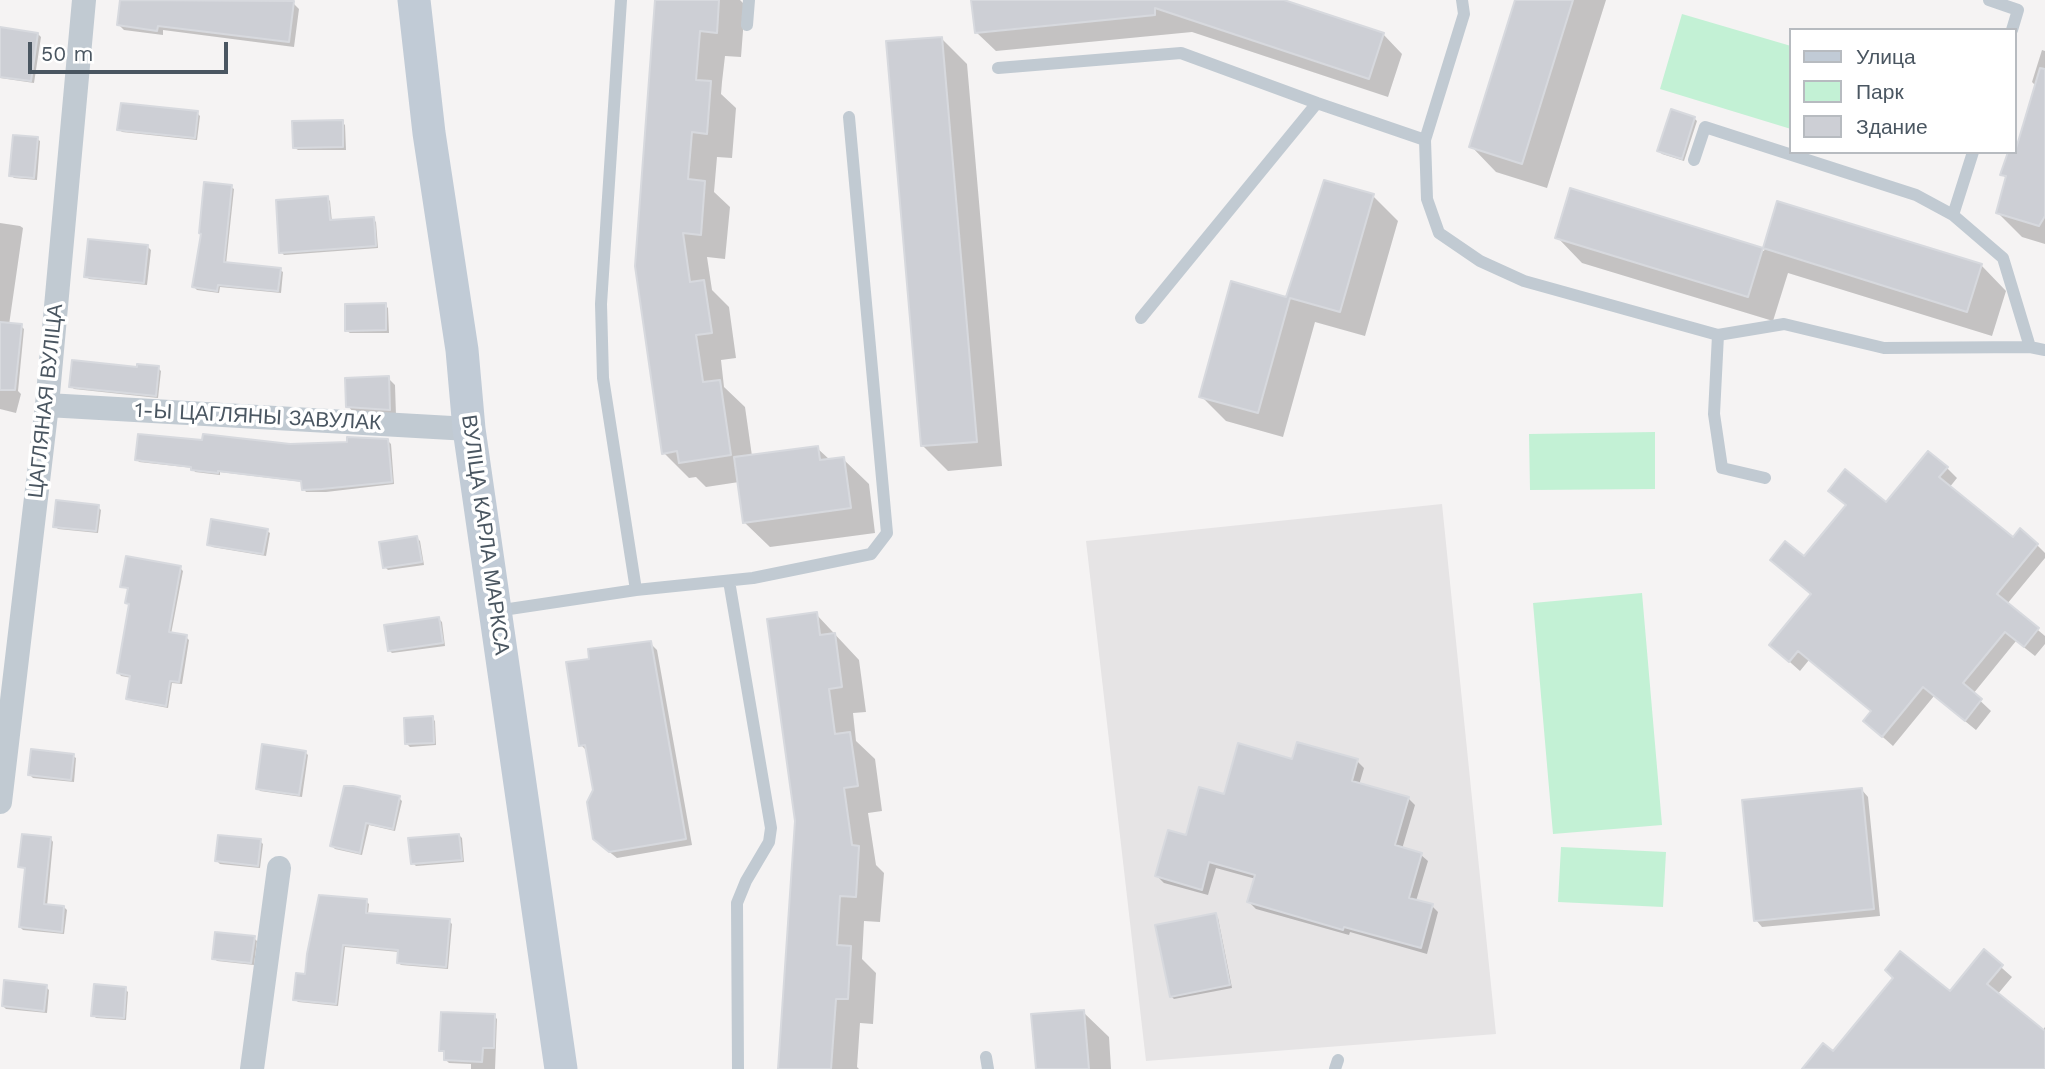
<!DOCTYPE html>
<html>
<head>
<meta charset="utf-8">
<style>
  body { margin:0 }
  #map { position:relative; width:2045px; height:1069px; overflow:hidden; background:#f5f3f3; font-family:"Work Sans",sans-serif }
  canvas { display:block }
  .legend { position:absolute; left:1789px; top:28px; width:228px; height:126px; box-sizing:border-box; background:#fff; border:2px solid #b7bbc0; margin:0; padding:9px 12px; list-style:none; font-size:21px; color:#4a5661 }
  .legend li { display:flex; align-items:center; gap:14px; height:35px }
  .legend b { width:35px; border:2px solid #b7bbc0 }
  .scale { position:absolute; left:28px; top:42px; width:200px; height:32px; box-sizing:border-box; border:4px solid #4a5661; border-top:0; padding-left:9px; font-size:21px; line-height:24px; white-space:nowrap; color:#4a5661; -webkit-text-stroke:5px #fff; paint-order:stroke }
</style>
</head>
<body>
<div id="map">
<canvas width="2045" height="1069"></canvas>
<ul class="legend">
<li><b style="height:9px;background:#c1cbd6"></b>Улица</li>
<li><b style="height:19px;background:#c3f1d5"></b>Парк</li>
<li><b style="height:19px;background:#cdcfd5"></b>Здание</li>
</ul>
<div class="scale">50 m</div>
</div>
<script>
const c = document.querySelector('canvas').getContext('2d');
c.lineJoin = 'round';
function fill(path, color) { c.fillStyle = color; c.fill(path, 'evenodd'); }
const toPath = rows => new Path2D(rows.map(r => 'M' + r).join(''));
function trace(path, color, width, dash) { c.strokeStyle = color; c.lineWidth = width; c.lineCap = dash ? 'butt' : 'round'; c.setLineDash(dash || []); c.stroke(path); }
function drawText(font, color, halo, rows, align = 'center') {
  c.font = font + ' "Work Sans",sans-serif'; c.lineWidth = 7; c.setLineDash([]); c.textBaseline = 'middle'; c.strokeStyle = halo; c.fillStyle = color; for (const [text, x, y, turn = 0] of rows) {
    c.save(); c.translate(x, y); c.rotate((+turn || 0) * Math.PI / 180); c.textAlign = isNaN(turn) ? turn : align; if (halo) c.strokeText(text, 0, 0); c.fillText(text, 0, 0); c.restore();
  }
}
fill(toPath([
  [1442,504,1496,1034,1146,1061,1086,541]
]), '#e6e4e5');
fill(toPath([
  [1682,14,1791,46,1791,129,1660,89],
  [1655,432,1655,489,1530,490,1529,434],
  [1642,593,1662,825,1553,834,1533,603],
  [1561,847,1666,852,1663,907,1558,902]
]), '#c3f1d5');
fill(toPath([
  [122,0,184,0,200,2,200,0,269,0,293,3,299,9,294,47,163,30,163,35,124,30,119,25],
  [657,0,740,0,745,5,741,57,725,56,722,82,721,94,736,108,732,158,717,157,714,192,730,207,725,259,707,257,712,290,729,307,736,358,721,360,724,387,745,407,752,456,817,448,830,460,843,459,869,484,875,533,770,547,744,522,739,482,706,487,696,477,689,478,664,453],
  [973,0,1278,0,1383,34,1402,54,1388,97,1192,32,996,51,976,32],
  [1517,0,1606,0,1547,188,1496,172,1471,146],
  [0,29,38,34,41,37,34,83,0,78],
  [941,38,967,64,1002,466,948,471,923,446],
  [2042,50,2045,51,2045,244,2022,237,1998,213,2007,179,2002,174,2015,152,2015,142,2018,143,2036,86,2032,82],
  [197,113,200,116,197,140,122,132,119,129],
  [1694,118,1697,121,1684,161,1662,154,1659,151],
  [342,122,345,125,346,150,298,150,295,148],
  [37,139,40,141,37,180,14,178,11,175],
  [231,187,234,189,226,264,280,270,283,272,281,293,220,287,219,293,197,290,194,287],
  [1572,191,1764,251,1778,203,1981,265,2006,291,1992,336,1788,273,1773,321,1582,263,1557,237],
  [1373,196,1398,221,1365,336,1315,322,1283,437,1226,421,1201,396,1288,299],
  [327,198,330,201,332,222,373,219,376,222,378,248,284,255,281,252],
  [0,223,20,226,23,228,9,325,21,326,24,329,18,391,21,394,16,413,0,409],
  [148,247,151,250,147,285,89,279,86,276],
  [385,305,388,308,389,333,350,333,347,331],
  [158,368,161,371,158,398,74,389,71,386,139,369],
  [388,378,395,385,396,416,354,413,348,406],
  [388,441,391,444,394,484,326,492,306,492,304,489,303,482,220,472,220,475,195,472,193,468,139,462,137,459,290,446],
  [1947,468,1957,478,1949,488,2013,540,2037,545,2045,553,2045,558,2007,604,2045,636,2045,644,2035,656,2016,641,1973,694,1991,711,1976,730,1934,696,1893,746,1876,731,1873,712,1809,660,1800,671,1782,655,1812,595,1772,560,1805,559,1847,506,1830,490,1887,504],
  [98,507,101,510,98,533,58,529,55,526],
  [267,531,270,533,266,556,212,547,209,544],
  [417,538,420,541,424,565,388,570,385,567],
  [180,568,183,571,171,634,186,637,189,640,182,684,172,683,168,708,131,701,128,698,132,678,121,676,119,673,130,605,127,602,130,590,122,586],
  [816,614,859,660,866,712,853,713,856,741,875,759,882,811,868,813,876,865,884,873,880,922,864,921,862,959,876,973,873,1024,860,1023,857,1067,859,1069,781,1069],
  [439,619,442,622,445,646,392,653,389,650],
  [650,643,657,650,692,845,617,858,602,846,588,752,581,745,591,660],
  [432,718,435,721,436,745,410,747,407,744],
  [305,752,308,755,302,797,260,791,258,788],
  [73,756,76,758,74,782,33,778,30,775],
  [1294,761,1357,761,1364,768,1359,785,1408,798,1415,805,1402,849,1421,855,1428,861,1416,901,1432,906,1438,912,1427,954,1350,932,1349,935,1256,909,1249,902,1256,879,1216,868,1208,895,1164,883,1157,876,1187,837,1226,796],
  [345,786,399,798,402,801,395,831,369,825,362,855,335,849,332,846],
  [1862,790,1868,797,1880,916,1762,927,1756,920],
  [459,835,462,838,464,862,416,866,413,863],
  [51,839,53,842,47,906,64,907,67,910,64,934,23,930,20,927,27,870,20,866],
  [260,841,263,844,260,868,220,864,217,861],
  [366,901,369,904,368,914,449,921,452,924,448,969,401,965,398,962,399,952,345,947,338,1006,298,1002,295,999,307,976],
  [1215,915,1218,918,1232,988,1174,999,1171,996],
  [254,938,257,941,254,965,217,961,214,958],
  [1984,952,2012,977,1997,995,2042,1031,2045,1027,2045,1069,1816,1069,1834,1053,1950,994],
  [46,987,49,990,47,1013,6,1009,3,1006],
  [125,989,128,992,126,1020,96,1018,93,1015],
  [1083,1012,1109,1037,1111,1069,1037,1069],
  [494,1016,497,1019,495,1069,471,1069,471,1064,449,1063,446,1060,446,1053,441,1050]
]), '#0003');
const building = toPath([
  [120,0,294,1,289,42,158,26,157,31,117,25,120,0],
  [655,0,719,0,717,33,700,31,696,80,711,81,707,134,692,132,688,179,705,181,701,235,683,233,690,282,704,280,712,333,696,335,703,382,720,380,731,455,679,463,677,451,662,454,635,266,655,0],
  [971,0,1284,0,1384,33,1369,79,1155,8,1155,15,975,33,971,0],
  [1515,0,1573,0,1522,164,1469,147,1515,0],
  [0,27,38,33,31,81,0,77,0,27],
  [942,37,977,442,921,446,886,41,942,37],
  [2040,68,2045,69,2045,216,2039,226,1996,213,2006,176,2000,175,2008,152,2015,152,2040,68],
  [121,103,198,111,195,138,117,130,121,103],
  [1671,109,1695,117,1682,159,1657,151,1671,109],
  [343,120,343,147,293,148,292,121,343,120],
  [13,135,38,137,34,178,9,176,13,135],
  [1324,180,1374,194,1340,312,1290,298,1258,413,1199,397,1231,281,1286,297,1324,180],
  [204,182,232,185,224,262,281,268,278,291,218,285,217,291,192,287,201,234,199,233,204,182],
  [1570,188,1763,248,1748,297,1555,238,1570,188],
  [328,196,330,220,374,217,376,246,279,253,276,200,328,196],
  [1777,201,1982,264,1967,312,1763,248,1777,201],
  [88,239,148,245,144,283,84,277,88,239],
  [386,303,386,330,345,331,345,304,386,303],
  [0,322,22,324,15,390,0,390,0,322],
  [72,360,137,367,137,364,159,366,156,396,69,387,72,360],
  [389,376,390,410,346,407,345,378,389,376],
  [138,434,202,440,203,434,290,444,347,442,347,437,388,439,392,482,322,489,302,490,301,481,218,471,218,473,191,470,191,467,135,460,138,434],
  [818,446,820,460,844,457,851,508,743,523,734,457,818,446],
  [1928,451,1948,467,1939,477,2013,537,2020,528,2038,544,1997,594,2039,628,2024,647,2005,632,1963,683,1982,699,1965,721,1923,687,1882,737,1863,721,1871,711,1798,651,1789,662,1769,645,1811,594,1770,560,1785,541,1804,556,1846,505,1828,491,1845,469,1886,502,1928,451],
  [56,500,99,505,96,531,53,527,56,500],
  [211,519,268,529,263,554,207,545,211,519],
  [417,536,422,562,383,568,379,542,417,536],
  [126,556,181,566,169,632,187,635,179,682,170,681,166,706,126,699,130,676,117,673,129,604,125,603,128,588,120,587,126,556],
  [817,612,820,635,835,633,842,687,829,689,835,734,850,732,858,786,844,788,852,845,859,846,856,897,840,896,837,945,851,946,848,999,836,999,831,1069,778,1069,795,821,767,619,817,612],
  [439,617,443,643,388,651,384,625,439,617],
  [651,641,686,839,609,852,593,839,587,802,593,790,585,745,579,746,566,662,589,659,588,649,651,641],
  [433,716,434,743,405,744,404,718,433,716],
  [1297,742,1358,759,1352,781,1409,797,1395,845,1422,853,1409,898,1433,904,1421,948,1344,927,1343,930,1247,902,1255,875,1209,862,1202,890,1155,876,1168,830,1186,835,1199,787,1224,794,1238,743,1292,759,1297,742],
  [262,744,306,751,299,795,256,789,262,744],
  [31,749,74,754,71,780,28,775,31,749],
  [344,786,353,786,400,796,393,829,366,823,360,853,330,846,344,786],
  [1862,788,1874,909,1754,921,1742,800,1862,788],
  [22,834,51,837,44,904,64,906,62,932,19,927,25,868,18,867,22,834],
  [459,834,462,860,411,864,408,838,459,834],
  [218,835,261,839,258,866,215,861,218,835],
  [319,895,367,899,366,913,450,919,446,967,397,963,398,950,343,945,336,1004,293,1000,296,973,305,974,307,954,319,895],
  [1216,913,1230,985,1170,997,1155,925,1216,913],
  [215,932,255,936,251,963,212,959,215,932],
  [1984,949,2003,965,1987,984,2045,1031,2045,1069,1802,1069,1823,1043,1833,1051,1893,978,1885,970,1900,951,1950,991,1984,949],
  [4,980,47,985,44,1011,2,1006,4,980],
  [94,984,126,987,124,1018,91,1016,94,984],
  [1084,1010,1089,1069,1036,1069,1031,1014,1084,1010],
  [441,1012,495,1014,494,1048,483,1048,482,1062,444,1060,444,1051,439,1051,441,1012]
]);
fill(building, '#cdcfd5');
trace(building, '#d7d9de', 2);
trace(toPath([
  [621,0,601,304,603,378,636,590],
  [1989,0,2018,10,2012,30],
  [747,25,749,0],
  [998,68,1181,53,1317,103,1425,140,1427,199,1439,233,1480,261,1524,281,1718,335,1784,324,1884,348,2030,347,2045,350],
  [1425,140,1464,14,1462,0],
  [1973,152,1953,215,2003,258,2030,347],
  [1694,160,1705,127,1916,195,1953,215],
  [1141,318,1317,103],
  [1718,335,1714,414,1722,468,1765,478],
  [729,581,771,828,769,842,746,881,737,903,738,1069],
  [496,611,636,590,753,578,871,554,887,533,849,117],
  [986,1057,988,1069],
  [1335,1069,1338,1060]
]), '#c1cad2', 12);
trace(toPath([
  [47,405,469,429],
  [0,802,47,405,84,0],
  [252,1069,279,868]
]), '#c1cad2', 24);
trace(toPath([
  [414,0,429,133,462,350,469,429,561,1069]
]), '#c1cbd6', 33);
drawText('21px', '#4a5661', '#fff', [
  ["ЦАГЛЯНАЯ ВУЛІЦА",46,401,-84],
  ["1-Ы ЦАГЛЯНЫ ЗАВУЛАК",258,417,3],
  ["ВУЛІЦА КАРЛА МАРКСА",485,535,82]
]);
</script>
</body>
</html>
